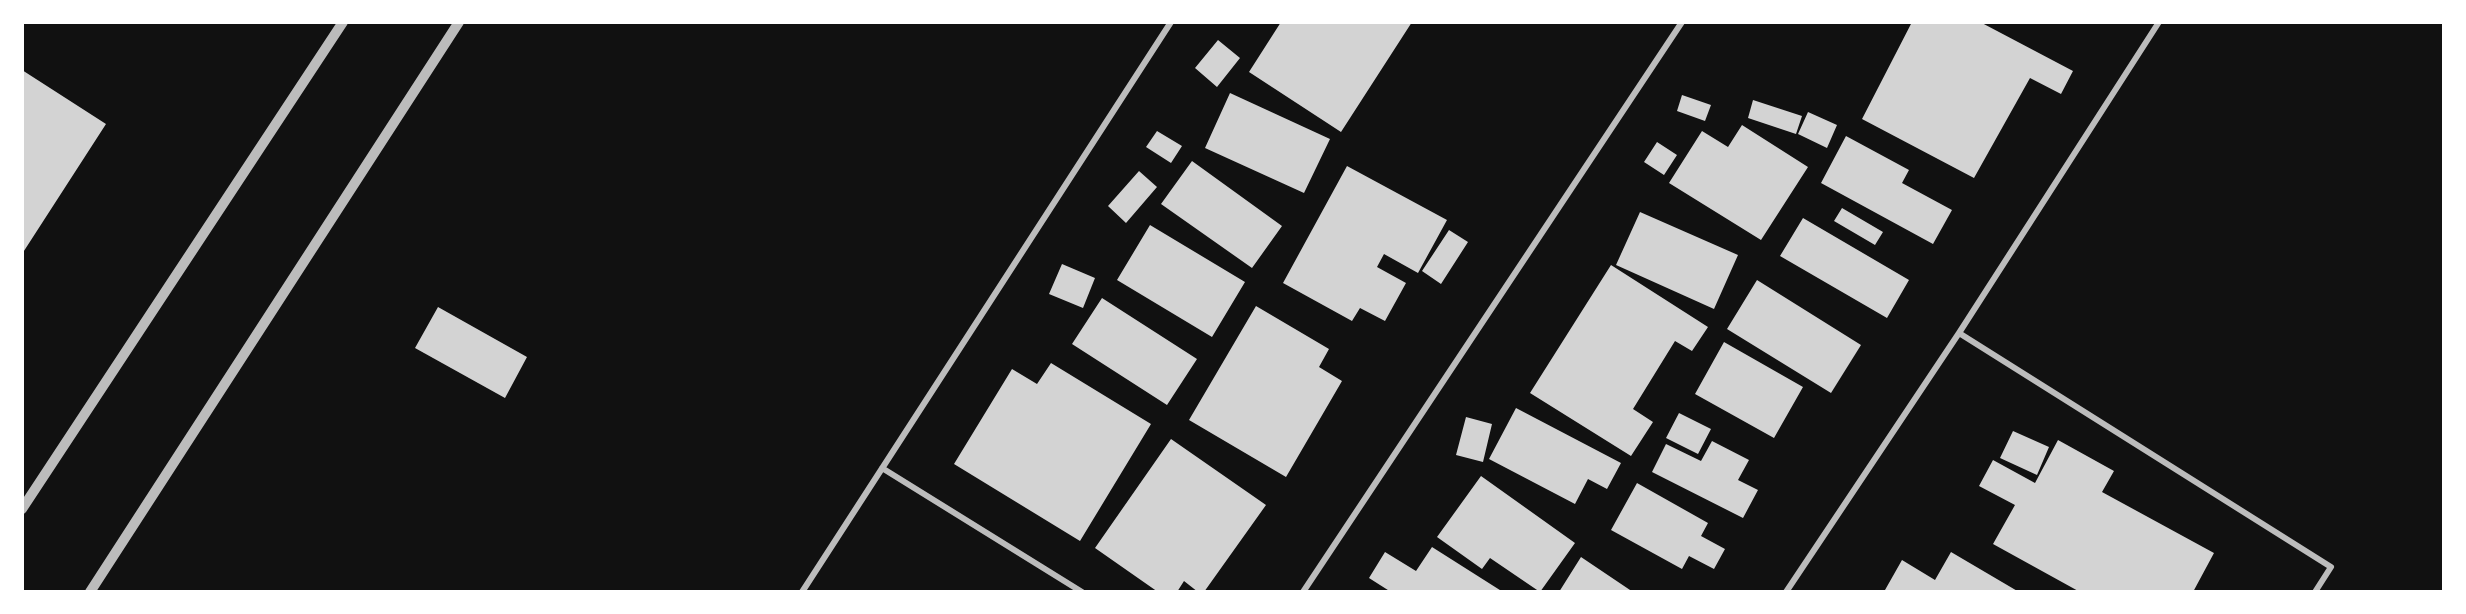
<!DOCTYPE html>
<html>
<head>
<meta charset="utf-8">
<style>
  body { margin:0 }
  #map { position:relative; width:2466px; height:614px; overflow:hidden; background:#111; font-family:Lora,serif }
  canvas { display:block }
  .frame { position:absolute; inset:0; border:24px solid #fff; pointer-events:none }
</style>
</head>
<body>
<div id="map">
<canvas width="2466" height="614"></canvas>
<div class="frame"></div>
</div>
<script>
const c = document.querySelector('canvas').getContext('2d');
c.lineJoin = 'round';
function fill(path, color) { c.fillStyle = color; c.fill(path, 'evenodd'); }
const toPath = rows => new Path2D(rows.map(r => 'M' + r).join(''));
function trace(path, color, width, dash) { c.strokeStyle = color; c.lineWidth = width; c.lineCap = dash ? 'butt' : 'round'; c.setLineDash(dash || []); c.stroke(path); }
fill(toPath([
  [1281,22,1412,22,1341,132,1249,72],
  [1912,22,1980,22,2073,71,2061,94,2030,78,1974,178,1862,119],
  [1218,40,1240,58,1217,87,1195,68],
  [22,70,106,124,22,254],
  [1230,93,1330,139,1304,193,1205,148],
  [1682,95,1711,105,1705,121,1677,111],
  [1753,100,1802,116,1796,134,1748,118],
  [1808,112,1837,125,1827,148,1798,134],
  [1742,125,1808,167,1761,240,1669,183,1702,131,1728,147],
  [1157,131,1182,146,1171,163,1146,147],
  [1846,136,1909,170,1902,183,1952,210,1933,244,1821,183],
  [1657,142,1677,155,1664,175,1644,162],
  [1192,161,1282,226,1252,268,1161,204],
  [1347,166,1447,220,1418,273,1384,254,1377,267,1406,283,1385,321,1360,308,1352,321,1283,283],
  [1139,171,1157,187,1126,223,1108,206],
  [1842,208,1883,232,1875,245,1834,221],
  [1640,212,1738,255,1714,309,1616,265],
  [1803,218,1909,280,1887,318,1780,256],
  [1150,225,1245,282,1212,337,1117,280],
  [1449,230,1468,242,1441,284,1422,271],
  [1062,264,1095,278,1083,308,1049,294],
  [1611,265,1708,327,1692,351,1675,341,1633,409,1653,422,1631,456,1530,393],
  [1757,280,1861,345,1831,393,1727,329],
  [1102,298,1197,359,1167,405,1072,344],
  [1256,306,1329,349,1319,367,1342,381,1286,477,1189,420],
  [438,307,527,357,505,398,415,348],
  [1724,342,1803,387,1774,438,1695,394],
  [1051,363,1151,424,1080,541,954,464,1012,369,1037,384],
  [1516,408,1621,463,1607,489,1588,479,1575,504,1489,459],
  [1679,413,1711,429,1698,454,1666,438],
  [1466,417,1492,424,1483,462,1456,455],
  [2013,431,2049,447,2037,475,2000,458],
  [1171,439,1266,505,1204,592,1198,592,1184,581,1177,592,1158,592,1095,548],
  [2058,440,2114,471,2102,492,2214,553,2193,592,2080,592,1993,544,2015,505,1979,486,1993,460,2035,483],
  [1712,441,1749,460,1738,480,1758,490,1743,518,1652,472,1666,444,1701,461],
  [1481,476,1575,543,1540,592,1490,558,1482,569,1437,537],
  [1637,483,1708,523,1701,536,1725,549,1714,569,1689,556,1682,569,1611,530],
  [1432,547,1503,592,1391,592,1369,578,1385,552,1416,571],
  [1951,552,2019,592,1885,590,1902,560,1935,580],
  [1581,557,1633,592,1559,592]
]), '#d3d3d3');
trace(toPath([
  [1959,333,2331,567,2315,592],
  [882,468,1082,592],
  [802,592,1171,22],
  [1303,592,1682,22],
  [1786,592,1959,333,2159,22]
]), '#bcbcbc', 6);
trace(toPath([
  [22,509,343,22],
  [90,592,459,22]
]), '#bcbcbc', 10);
</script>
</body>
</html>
